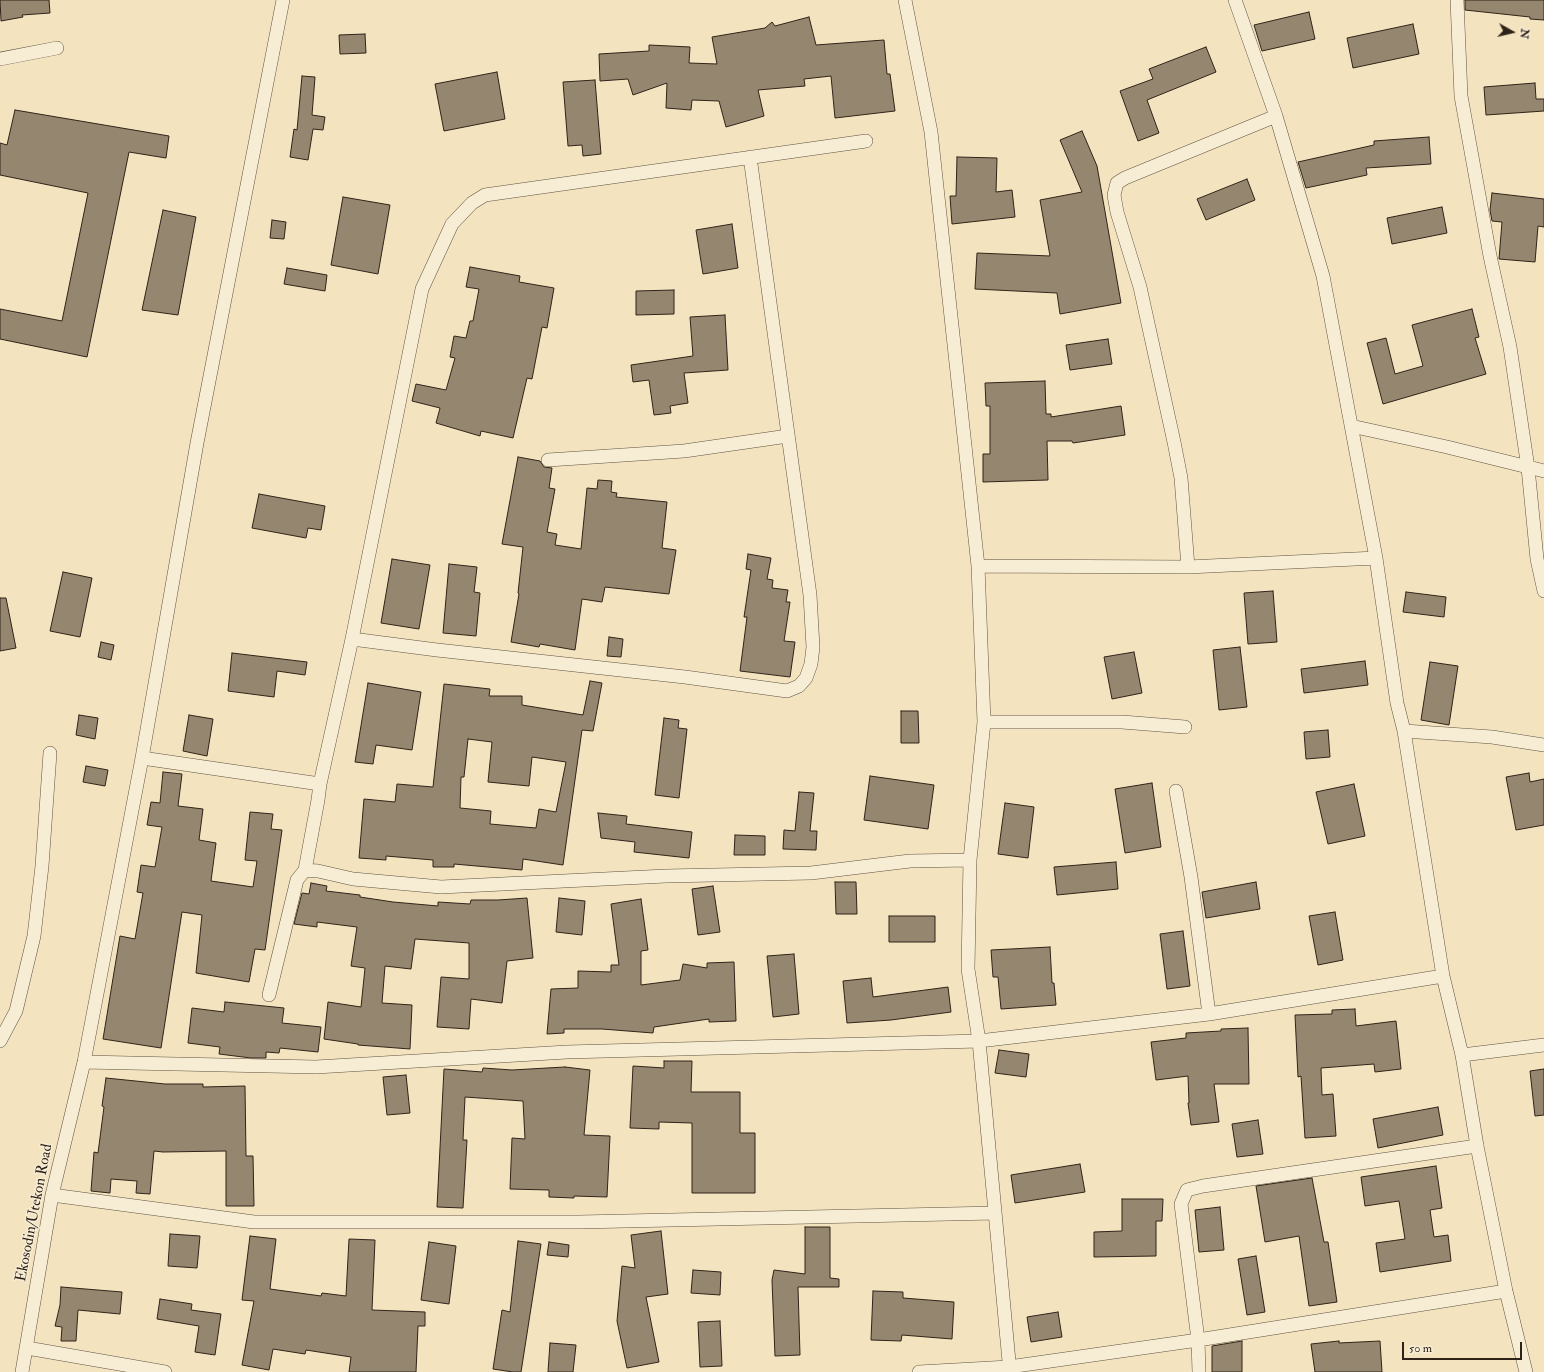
<!DOCTYPE html>
<html>
<head>
<meta charset="utf-8">
<style>
  body { margin:0 }
  #map { position:relative; width:1544px; height:1372px; overflow:hidden; background:#f3e3be; font-family:"IM FELL Double Pica",serif }
  canvas { display:block }
  .north { position:absolute; left:1492px; top:12px; width:40px; height:40px; -webkit-text-stroke:3px #f7edd5; paint-order:stroke; rotate:98deg; font-size:11px; font-weight:700; line-height:16px; text-align:center; color:#2f2319 }
  .north::after { content:''; display:block; margin:auto; width:14px; height:18px; background:#2f2319; clip-path:polygon(50% 0,100% 100%,50% 72%,0 100%) }
  .scale { position:absolute; left:1402px; top:1342px; width:120px; height:18px; box-sizing:border-box; border:2px solid #2f2319; border-top:0; padding-left:5px; font-size:12px; line-height:14px; white-space:nowrap; color:#2f2319; -webkit-text-stroke:3px #f7edd5; paint-order:stroke }
</style>
</head>
<body>
<div id="map">
<canvas width="1544" height="1372"></canvas>
<div class="north">N</div>
<div class="scale">50 m</div>
</div>
<script>
const c = document.querySelector('canvas').getContext('2d');
c.lineJoin = 'round';
function fill(path, color) { c.fillStyle = color; c.fill(path, 'evenodd'); }
const toPath = rows => new Path2D(rows.map(r => 'M' + r).join(''));
function trace(path, color, width, dash) { c.strokeStyle = color; c.lineWidth = width; c.lineCap = dash ? 'butt' : 'round'; c.setLineDash(dash || []); c.stroke(path); }
function drawText(font, color, halo, rows, align = 'center') {
  c.font = font + ' "IM FELL Double Pica",serif'; c.lineWidth = 3; c.setLineDash([]); c.textBaseline = 'middle'; c.strokeStyle = halo; c.fillStyle = color; for (const [text, x, y, turn = 0] of rows) {
    c.save(); c.translate(x, y); c.rotate((+turn || 0) * Math.PI / 180); c.textAlign = isNaN(turn) ? turn : align; if (halo) c.strokeText(text, 0, 0); c.fillText(text, 0, 0); c.restore();
  }
}
const building = toPath([
  [0,0,49,0,50,13,22,15,23,17,1,21,0,0],
  [1465,0,1544,0,1544,20,1530,19,1530,17,1465,10,1465,0],
  [1309,12,1315,39,1262,51,1254,25,1309,12],
  [809,17,816,45,884,40,887,74,890,74,895,111,835,118,831,76,804,79,805,86,758,90,764,116,726,127,719,101,692,100,691,110,666,108,667,83,633,95,628,79,600,81,599,54,649,51,649,45,690,47,689,63,717,64,712,37,765,28,772,22,775,26,809,17],
  [1413,24,1419,54,1353,68,1347,38,1413,24],
  [365,34,366,53,340,54,339,35,365,34],
  [1206,47,1216,72,1147,100,1159,133,1138,141,1120,91,1153,79,1149,69,1206,47],
  [497,72,505,119,444,131,435,84,497,72],
  [302,76,315,77,312,115,325,117,323,130,313,129,308,160,290,157,294,129,297,130,302,76],
  [595,80,601,154,583,156,582,145,568,146,563,82,595,80],
  [1535,83,1536,99,1544,99,1544,111,1486,115,1484,87,1535,83],
  [15,110,169,136,166,158,129,152,87,357,0,339,0,309,62,321,88,193,0,175,0,143,7,145,15,110],
  [1082,131,1097,166,1121,303,1060,314,1057,293,975,289,977,253,1050,256,1040,200,1082,192,1060,140,1082,131],
  [1429,137,1431,164,1366,168,1367,175,1306,188,1298,162,1374,145,1374,141,1429,137],
  [957,157,997,158,996,192,1012,190,1015,217,952,224,950,196,956,196,957,157],
  [1247,179,1255,200,1206,220,1197,199,1247,179],
  [1492,193,1544,199,1544,227,1538,226,1535,262,1499,259,1502,222,1492,221,1490,210,1492,193],
  [343,197,390,205,378,274,331,265,343,197],
  [1442,207,1447,233,1392,244,1387,218,1442,207],
  [163,210,196,217,178,315,142,310,163,210],
  [272,220,286,222,284,239,270,238,272,220],
  [732,224,738,268,703,274,696,230,732,224],
  [470,267,520,276,519,282,554,288,547,328,542,327,532,379,527,378,513,438,481,431,480,436,436,423,440,408,412,401,416,384,446,390,455,358,450,357,454,336,466,338,470,321,473,321,479,289,466,287,470,267],
  [287,268,327,275,325,291,284,284,287,268],
  [674,290,674,314,636,315,636,291,674,290],
  [1472,309,1479,337,1475,338,1486,374,1383,404,1367,343,1386,338,1395,374,1423,366,1412,325,1472,309],
  [725,315,728,370,684,373,688,403,670,406,671,413,654,415,649,380,633,382,631,365,693,356,690,317,725,315],
  [1108,339,1112,364,1070,370,1066,345,1108,339],
  [1045,381,1046,414,1051,414,1051,417,1121,406,1125,435,1073,443,1072,441,1047,441,1048,480,983,482,983,454,990,454,990,406,986,406,985,383,1045,381],
  [518,457,540,461,544,467,552,468,549,488,555,489,547,532,557,534,555,545,581,549,587,488,597,489,598,480,612,481,611,492,617,493,616,497,667,502,662,548,676,550,669,594,605,587,602,602,582,599,575,650,540,644,539,647,511,642,519,594,518,593,523,547,502,544,518,457],
  [259,494,325,506,321,530,308,528,306,538,252,528,259,494],
  [748,554,771,558,767,579,773,580,772,588,788,590,786,602,790,602,784,641,795,642,790,677,740,671,747,617,744,617,751,570,746,569,748,554],
  [392,559,430,565,419,629,381,623,392,559],
  [449,564,477,567,474,592,480,593,476,636,443,633,449,564],
  [63,572,92,578,80,637,50,631,63,572],
  [1273,591,1277,642,1248,644,1244,593,1273,591],
  [1406,592,1446,597,1444,617,1403,612,1406,592],
  [0,598,6,598,16,648,0,651,0,598],
  [609,637,623,639,621,657,607,656,609,637],
  [101,642,114,645,111,660,98,657,101,642],
  [1240,647,1247,707,1219,710,1213,650,1240,647],
  [1134,652,1142,693,1112,699,1104,657,1134,652],
  [232,653,307,662,305,675,277,671,274,697,228,691,232,653],
  [1365,661,1368,685,1304,693,1301,669,1365,661],
  [1430,662,1458,666,1449,725,1421,720,1430,662],
  [590,681,602,683,593,731,582,730,563,865,523,859,522,870,454,864,454,867,433,867,433,860,386,856,386,860,359,858,364,799,395,802,397,784,433,787,444,684,490,689,489,696,522,696,522,705,583,715,590,681],
  [468,739,492,742,488,782,529,786,532,757,566,762,556,812,539,809,536,828,490,824,491,811,460,808,461,777,464,777,468,739],
  [368,683,421,692,412,750,376,745,373,764,355,762,368,683],
  [901,711,918,711,919,743,901,743,901,711],
  [79,715,98,718,95,739,76,735,79,715],
  [189,715,213,719,207,756,183,751,189,715],
  [664,718,679,720,678,728,687,729,679,798,655,795,664,718],
  [1328,730,1330,757,1306,759,1304,732,1328,730],
  [86,766,108,770,105,786,83,782,86,766],
  [163,772,182,774,178,806,203,809,199,840,216,843,211,881,253,887,257,861,245,860,250,812,273,814,271,829,282,830,265,950,255,949,249,982,196,973,202,915,182,912,161,1048,103,1039,120,936,135,939,143,893,137,892,141,865,155,867,162,827,147,825,151,802,160,803,163,772],
  [1529,773,1530,782,1544,779,1544,825,1516,830,1506,777,1529,773],
  [870,776,934,785,928,829,864,820,870,776],
  [1152,783,1161,847,1125,853,1115,789,1152,783],
  [1354,784,1365,836,1328,844,1316,792,1354,784],
  [799,792,814,793,810,831,817,831,816,850,783,849,784,830,795,831,799,792],
  [1005,803,1034,807,1028,858,998,854,1005,803],
  [598,813,627,816,626,824,692,832,689,858,634,852,635,842,601,838,598,813],
  [735,835,765,836,765,855,734,855,735,835],
  [1116,862,1118,889,1057,895,1054,867,1116,862],
  [835,882,856,882,857,914,836,914,835,882],
  [1256,882,1260,909,1206,918,1202,892,1256,882],
  [311,883,327,886,326,891,360,895,360,897,393,902,438,906,438,902,470,904,471,900,498,900,527,898,533,958,507,961,502,1003,471,999,469,1029,437,1027,441,977,469,979,469,943,415,939,411,969,385,966,382,1003,412,1005,410,1049,358,1045,358,1044,324,1039,328,1002,361,1007,365,968,351,966,357,927,317,922,317,927,294,924,302,893,309,894,311,883],
  [713,886,720,932,698,935,692,889,713,886],
  [559,898,585,901,582,935,556,932,559,898],
  [641,899,648,950,641,951,641,985,680,980,683,964,707,968,707,963,734,962,736,1021,709,1022,709,1019,654,1027,653,1033,602,1029,564,1029,564,1033,547,1034,551,989,578,988,578,971,611,972,611,965,619,965,611,904,641,899],
  [1335,912,1343,960,1318,965,1309,916,1335,912],
  [889,916,935,916,935,942,889,942,889,916],
  [1183,931,1190,986,1167,989,1160,934,1183,931],
  [1050,947,1052,983,1054,983,1056,1005,1001,1009,998,977,993,977,991,950,1050,947],
  [794,954,799,1014,773,1017,767,956,794,954],
  [871,978,873,997,948,987,951,1012,891,1020,847,1023,843,981,871,978],
  [225,1002,284,1008,282,1023,321,1027,318,1052,280,1048,279,1053,266,1052,266,1058,251,1058,219,1054,220,1047,188,1043,192,1008,224,1012,225,1002],
  [1355,1009,1356,1026,1396,1021,1401,1069,1375,1072,1374,1064,1321,1068,1322,1095,1333,1094,1336,1136,1305,1138,1301,1076,1298,1077,1295,1015,1332,1014,1332,1010,1355,1009],
  [1248,1028,1249,1084,1214,1084,1219,1122,1191,1125,1188,1103,1189,1103,1188,1076,1156,1080,1151,1042,1186,1038,1186,1033,1221,1031,1221,1029,1248,1028],
  [999,1050,1029,1054,1026,1077,995,1073,999,1050],
  [664,1061,692,1061,691,1092,740,1092,740,1133,755,1133,755,1193,692,1193,692,1123,659,1122,659,1129,630,1128,633,1066,664,1068,664,1061],
  [565,1067,590,1070,584,1135,610,1136,607,1197,574,1196,574,1198,549,1197,549,1190,510,1189,512,1138,525,1139,523,1101,465,1097,463,1140,467,1140,463,1208,437,1207,444,1069,482,1072,483,1068,512,1070,565,1067],
  [1544,1069,1544,1115,1535,1116,1530,1071,1544,1069],
  [406,1075,410,1113,387,1115,383,1077,406,1075],
  [106,1078,165,1084,203,1084,203,1087,245,1086,246,1156,253,1156,254,1206,226,1206,226,1151,163,1152,154,1151,150,1194,136,1193,137,1181,111,1179,110,1193,91,1191,94,1152,98,1153,104,1107,102,1106,106,1078],
  [1438,1107,1443,1135,1378,1148,1373,1119,1438,1107],
  [1258,1120,1263,1154,1237,1157,1232,1124,1258,1120],
  [1080,1164,1085,1192,1015,1203,1011,1175,1080,1164],
  [1436,1166,1442,1208,1430,1210,1434,1237,1448,1235,1451,1261,1380,1272,1376,1243,1405,1239,1399,1201,1365,1206,1361,1177,1436,1166],
  [1312,1178,1324,1242,1328,1242,1337,1302,1309,1306,1299,1236,1265,1242,1256,1186,1312,1178],
  [1122,1199,1163,1199,1162,1221,1156,1221,1156,1256,1094,1257,1094,1232,1122,1231,1122,1199],
  [1220,1207,1224,1250,1199,1252,1195,1210,1220,1207],
  [805,1227,830,1227,830,1278,839,1279,839,1287,798,1287,800,1355,775,1356,772,1280,774,1270,805,1274,805,1227],
  [661,1231,668,1294,646,1297,659,1362,627,1368,617,1321,622,1266,635,1268,631,1235,661,1231],
  [170,1234,200,1236,197,1268,168,1266,170,1234],
  [250,1236,276,1239,270,1289,321,1296,322,1293,346,1296,349,1239,375,1240,372,1310,425,1312,425,1326,418,1326,416,1372,349,1372,351,1357,306,1350,305,1354,273,1349,269,1370,242,1365,254,1301,242,1300,250,1236],
  [518,1241,541,1244,521,1372,513,1372,493,1369,502,1310,510,1312,518,1241],
  [429,1242,456,1246,449,1304,421,1300,429,1242],
  [549,1242,569,1245,568,1257,547,1255,549,1242],
  [1256,1256,1265,1312,1247,1315,1238,1259,1256,1256],
  [693,1270,721,1272,720,1295,691,1293,693,1270],
  [61,1287,122,1292,120,1314,78,1310,76,1341,61,1341,62,1327,55,1326,60,1305,61,1287],
  [873,1291,903,1292,903,1298,954,1302,952,1339,902,1335,901,1341,871,1340,873,1291],
  [160,1299,192,1304,191,1310,221,1314,215,1355,195,1352,199,1326,157,1319,160,1299],
  [1058,1312,1062,1337,1031,1342,1027,1317,1058,1312],
  [720,1321,722,1366,700,1367,698,1322,720,1321],
  [1242,1341,1242,1372,1212,1372,1212,1346,1242,1341],
  [1339,1341,1339,1343,1380,1341,1382,1372,1315,1372,1311,1344,1339,1341],
  [550,1343,576,1345,573,1372,548,1372,550,1343]
]);
fill(building, '#95876f');
trace(building, '#2f2319', 1);
const street = toPath([
  [905,0,931,132,978,566,984,722,970,860,968,969,979,1041,1010,1372],
  [1235,0,1276,116,1323,276,1376,558,1397,703,1404,731,1443,976,1462,1055,1477,1146,1506,1291,1526,1372],
  [1457,0,1461,96,1490,256,1510,347,1528,468,1537,559,1544,591],
  [0,59,57,48],
  [1351,426,1447,447,1544,471],
  [548,460,684,451,788,436],
  [978,566,1188,567,1376,558],
  [1188,567,1181,478,1174,442,1140,287,1117,212,1114,195,1117,183,1125,178,1276,116],
  [352,639,437,650,685,677,787,691,799,686,806,678,811,664,813,647,810,595,750,157],
  [984,722,1122,722,1185,727],
  [1404,731,1492,737,1544,745],
  [142,758,320,784,318,800,305,870,297,880,269,995],
  [320,784,352,639,422,289,452,224,472,203,485,195,866,141],
  [1176,791,1191,877,1209,1014],
  [305,870,318,871,353,879,441,887,666,876,811,873,910,861,970,860],
  [0,1041,16,1011,34,936,42,866,50,753],
  [1462,1055,1544,1045],
  [84,1062,316,1067,567,1052,979,1041,1209,1014,1443,976],
  [52,1195,254,1222,579,1222,995,1213],
  [27,1348,165,1372],
  [22,1372,52,1195,84,1062,142,758,197,443,283,0],
  [919,1372,1009,1367,1198,1340,1506,1291],
  [1199,1372,1198,1340,1181,1204,1187,1190,1203,1186,1477,1146]
]);
trace(street, '#605342', 14);
trace(street, '#f7edd5', 13);
drawText('15px', '#2f2319', '#f7edd5', [
  ["Ekosodin/Utekon Road",35,1213,-79]
]);
</script>
</body>
</html>
